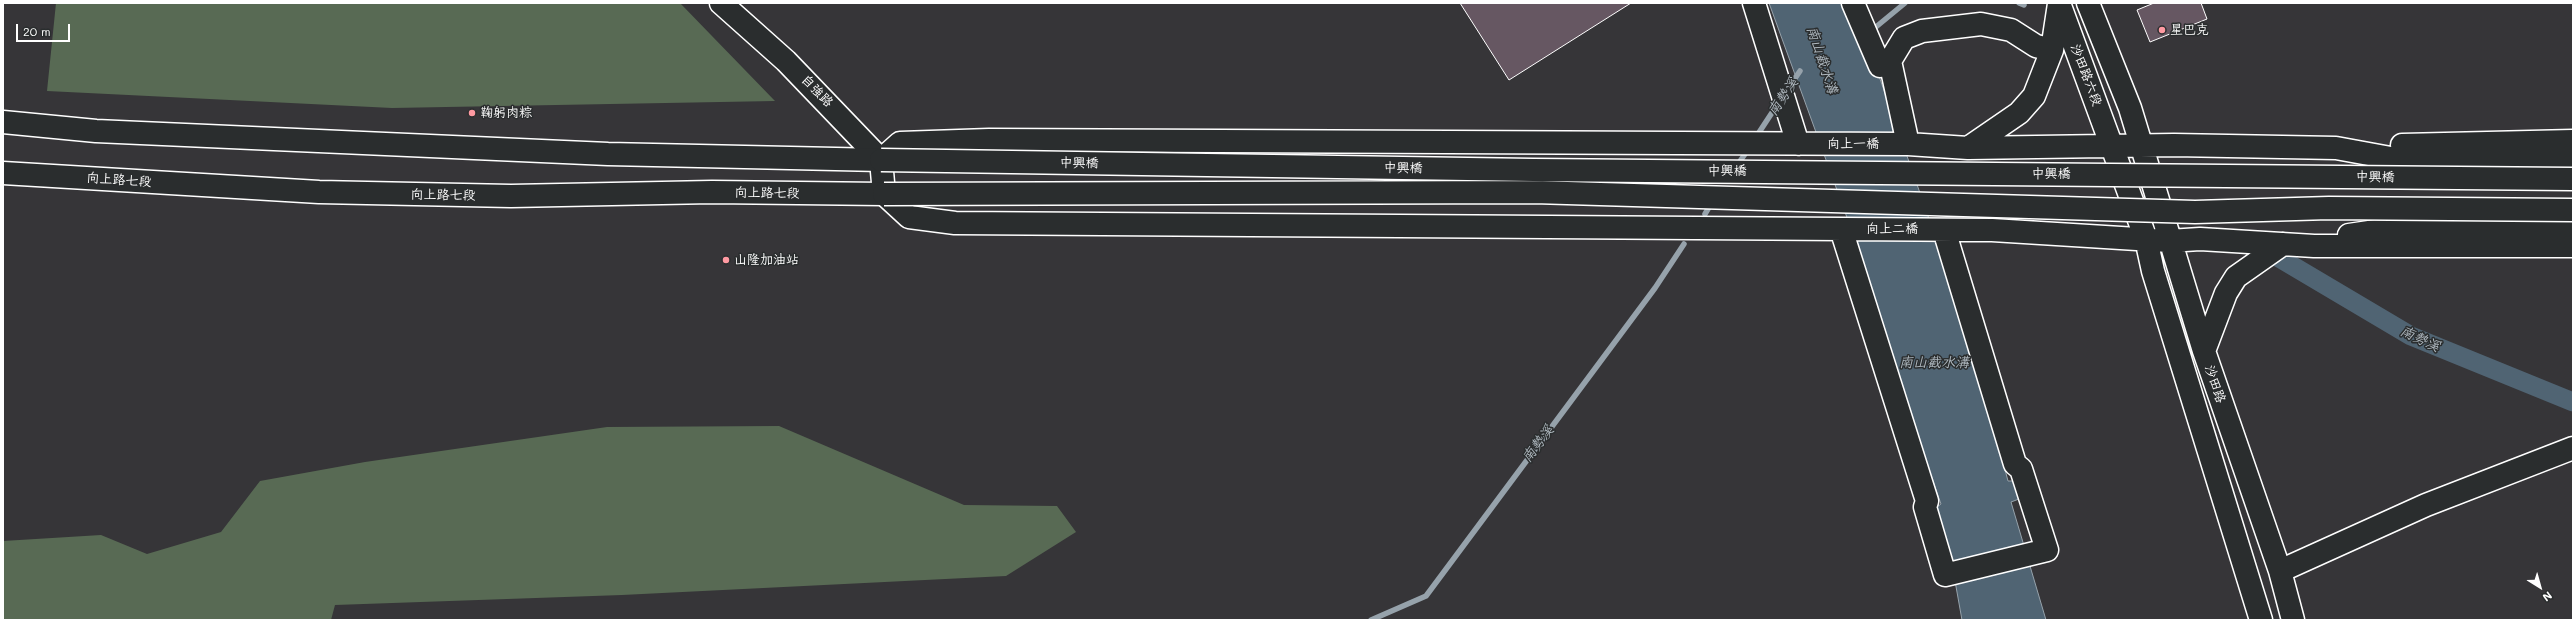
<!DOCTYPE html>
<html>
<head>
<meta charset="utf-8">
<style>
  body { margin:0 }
  #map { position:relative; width:2576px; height:623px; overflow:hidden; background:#363538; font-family:Mali,sans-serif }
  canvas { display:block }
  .frame { position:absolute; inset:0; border:4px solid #fff; pointer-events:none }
  .north { position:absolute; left:2520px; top:567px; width:40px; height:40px; -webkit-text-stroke:3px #2a2d2e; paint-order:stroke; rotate:143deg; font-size:11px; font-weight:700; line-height:16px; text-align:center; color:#fff }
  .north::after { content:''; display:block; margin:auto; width:14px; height:18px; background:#fff; clip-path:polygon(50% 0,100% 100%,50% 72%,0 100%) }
  .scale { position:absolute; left:16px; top:24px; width:54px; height:18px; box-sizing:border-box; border:2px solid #fff; border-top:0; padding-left:5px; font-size:12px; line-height:14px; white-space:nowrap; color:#fff; -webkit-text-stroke:3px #2a2d2e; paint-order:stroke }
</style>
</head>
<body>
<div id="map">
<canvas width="2576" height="623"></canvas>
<div class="frame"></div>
<div class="north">N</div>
<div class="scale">20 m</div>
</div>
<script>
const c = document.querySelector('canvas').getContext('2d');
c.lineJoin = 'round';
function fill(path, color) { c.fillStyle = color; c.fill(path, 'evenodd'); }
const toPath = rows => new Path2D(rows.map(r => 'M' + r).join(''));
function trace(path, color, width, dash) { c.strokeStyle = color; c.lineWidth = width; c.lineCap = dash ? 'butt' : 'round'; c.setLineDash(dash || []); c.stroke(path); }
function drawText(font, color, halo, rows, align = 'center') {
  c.font = font + ' Mali,"LXGW WenKai TC",sans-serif'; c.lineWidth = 3; c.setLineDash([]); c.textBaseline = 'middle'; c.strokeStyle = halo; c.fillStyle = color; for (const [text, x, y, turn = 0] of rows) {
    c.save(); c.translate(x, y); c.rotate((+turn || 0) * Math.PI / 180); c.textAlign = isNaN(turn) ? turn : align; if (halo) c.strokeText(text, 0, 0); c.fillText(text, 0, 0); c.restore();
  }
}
fill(toPath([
  [56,3,680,3,775,101,392,108,47,91],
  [779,426,964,505,1057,506,1076,532,1006,576,622,595,335,605,331,620,3,620,3,541,101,535,147,554,221,532,260,481,365,462,607,427]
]), '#586a54');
const water = toPath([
  [1769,3,1849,3,1873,59,1941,253,1980,375,2008,481,2016,481,2019,499,2011,502,2046,620,1962,620,1955,581,1934,509,1941,504,1919,442,1861,256,1769,3]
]);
fill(water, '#506473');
trace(water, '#96a2ab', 1);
trace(toPath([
  [2019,3,2024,5],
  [1871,31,1905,3],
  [1787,90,1800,71],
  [1758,134,1779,102],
  [1736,167,1745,154],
  [1705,214,1712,202],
  [1371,620,1426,596,1655,288,1684,244]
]), '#96a2ab', 5.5);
trace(toPath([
  [2276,256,2411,336,2573,402]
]), '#506473', 19);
const building = toPath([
  [1460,3,1631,3,1509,80,1460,3],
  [2154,3,2201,3,2207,19,2150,42,2137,10,2154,3]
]);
fill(building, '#665762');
trace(building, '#fff', 1);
const minor = toPath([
  [721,3,786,61,881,160,884,194,909,217,955,223,1992,230,2169,241,2200,239,2314,246,2573,246],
  [1754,3,1798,144],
  [1853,3,1880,66],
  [2059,3,2146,239,2153,271,2261,620],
  [2088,3,2130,108,2204,351,2280,571,2293,620],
  [1908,144,1890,61,1904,38,1922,31,1981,24,2011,30,2036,46,2052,50],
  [2402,145,2573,141],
  [1968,148,2019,113,2034,96,2052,50,2059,4],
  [881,160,900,143,989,140,1908,144,1968,148,2174,145,2336,148,2396,159,2573,160],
  [1841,229,1927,501,1925,507,1945,575,2047,550,2021,469,2015,464,1944,230],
  [2349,235,2403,227,2573,228],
  [2204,351,2226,293,2236,277,2283,244],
  [2280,571,2426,505,2573,448]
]);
const major = toPath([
  [3,122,96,131,608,154,881,160],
  [3,173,319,192,511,196,712,192,884,194]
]);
trace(minor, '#fff', 25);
trace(major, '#fff', 25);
trace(minor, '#2a2d2e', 22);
trace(major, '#2a2d2e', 22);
const majorBridge = toPath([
  [881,160,1533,170,2573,179],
  [884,194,1534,192,2195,212,2329,208,2573,210]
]);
trace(majorBridge, '#fff', 25, []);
trace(majorBridge, '#2a2d2e', 22);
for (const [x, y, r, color] of [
  [2162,30,4,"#ff9aa2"],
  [472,113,4,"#ff9aa2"],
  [726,260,4,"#ff9aa2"]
]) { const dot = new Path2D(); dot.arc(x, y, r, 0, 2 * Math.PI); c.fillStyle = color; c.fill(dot); trace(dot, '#2a2d2e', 1.5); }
drawText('13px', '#fff', '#2a2d2e', [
  ["星巴克",2170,30],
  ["鞠躬肉粽",480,113],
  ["山隆加油站",734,260]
], 'left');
drawText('13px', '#fff', '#2a2d2e', [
  ["沙田路六段",2086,75,69],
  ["自強路",817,91,45],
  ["向上一橋",1853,144],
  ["中興橋",1079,163,1],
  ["中興橋",1403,168,1],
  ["中興橋",1727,171],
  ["中興橋",2051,174],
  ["中興橋",2375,177,1],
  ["向上路七段",119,180,4],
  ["向上路七段",767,193,1],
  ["向上路七段",443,195,1],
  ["向上二橋",1892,229],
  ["沙田路",2215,384,71]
]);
drawText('italic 14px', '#b0b9c0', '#2a2d2e', [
  ["南山截水溝",1822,60,72],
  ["南勢溪",1783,97,-56],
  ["南勢溪",2420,339,25],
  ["南山截水溝",1934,363],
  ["南勢溪",1538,444,-53]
]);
</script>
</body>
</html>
